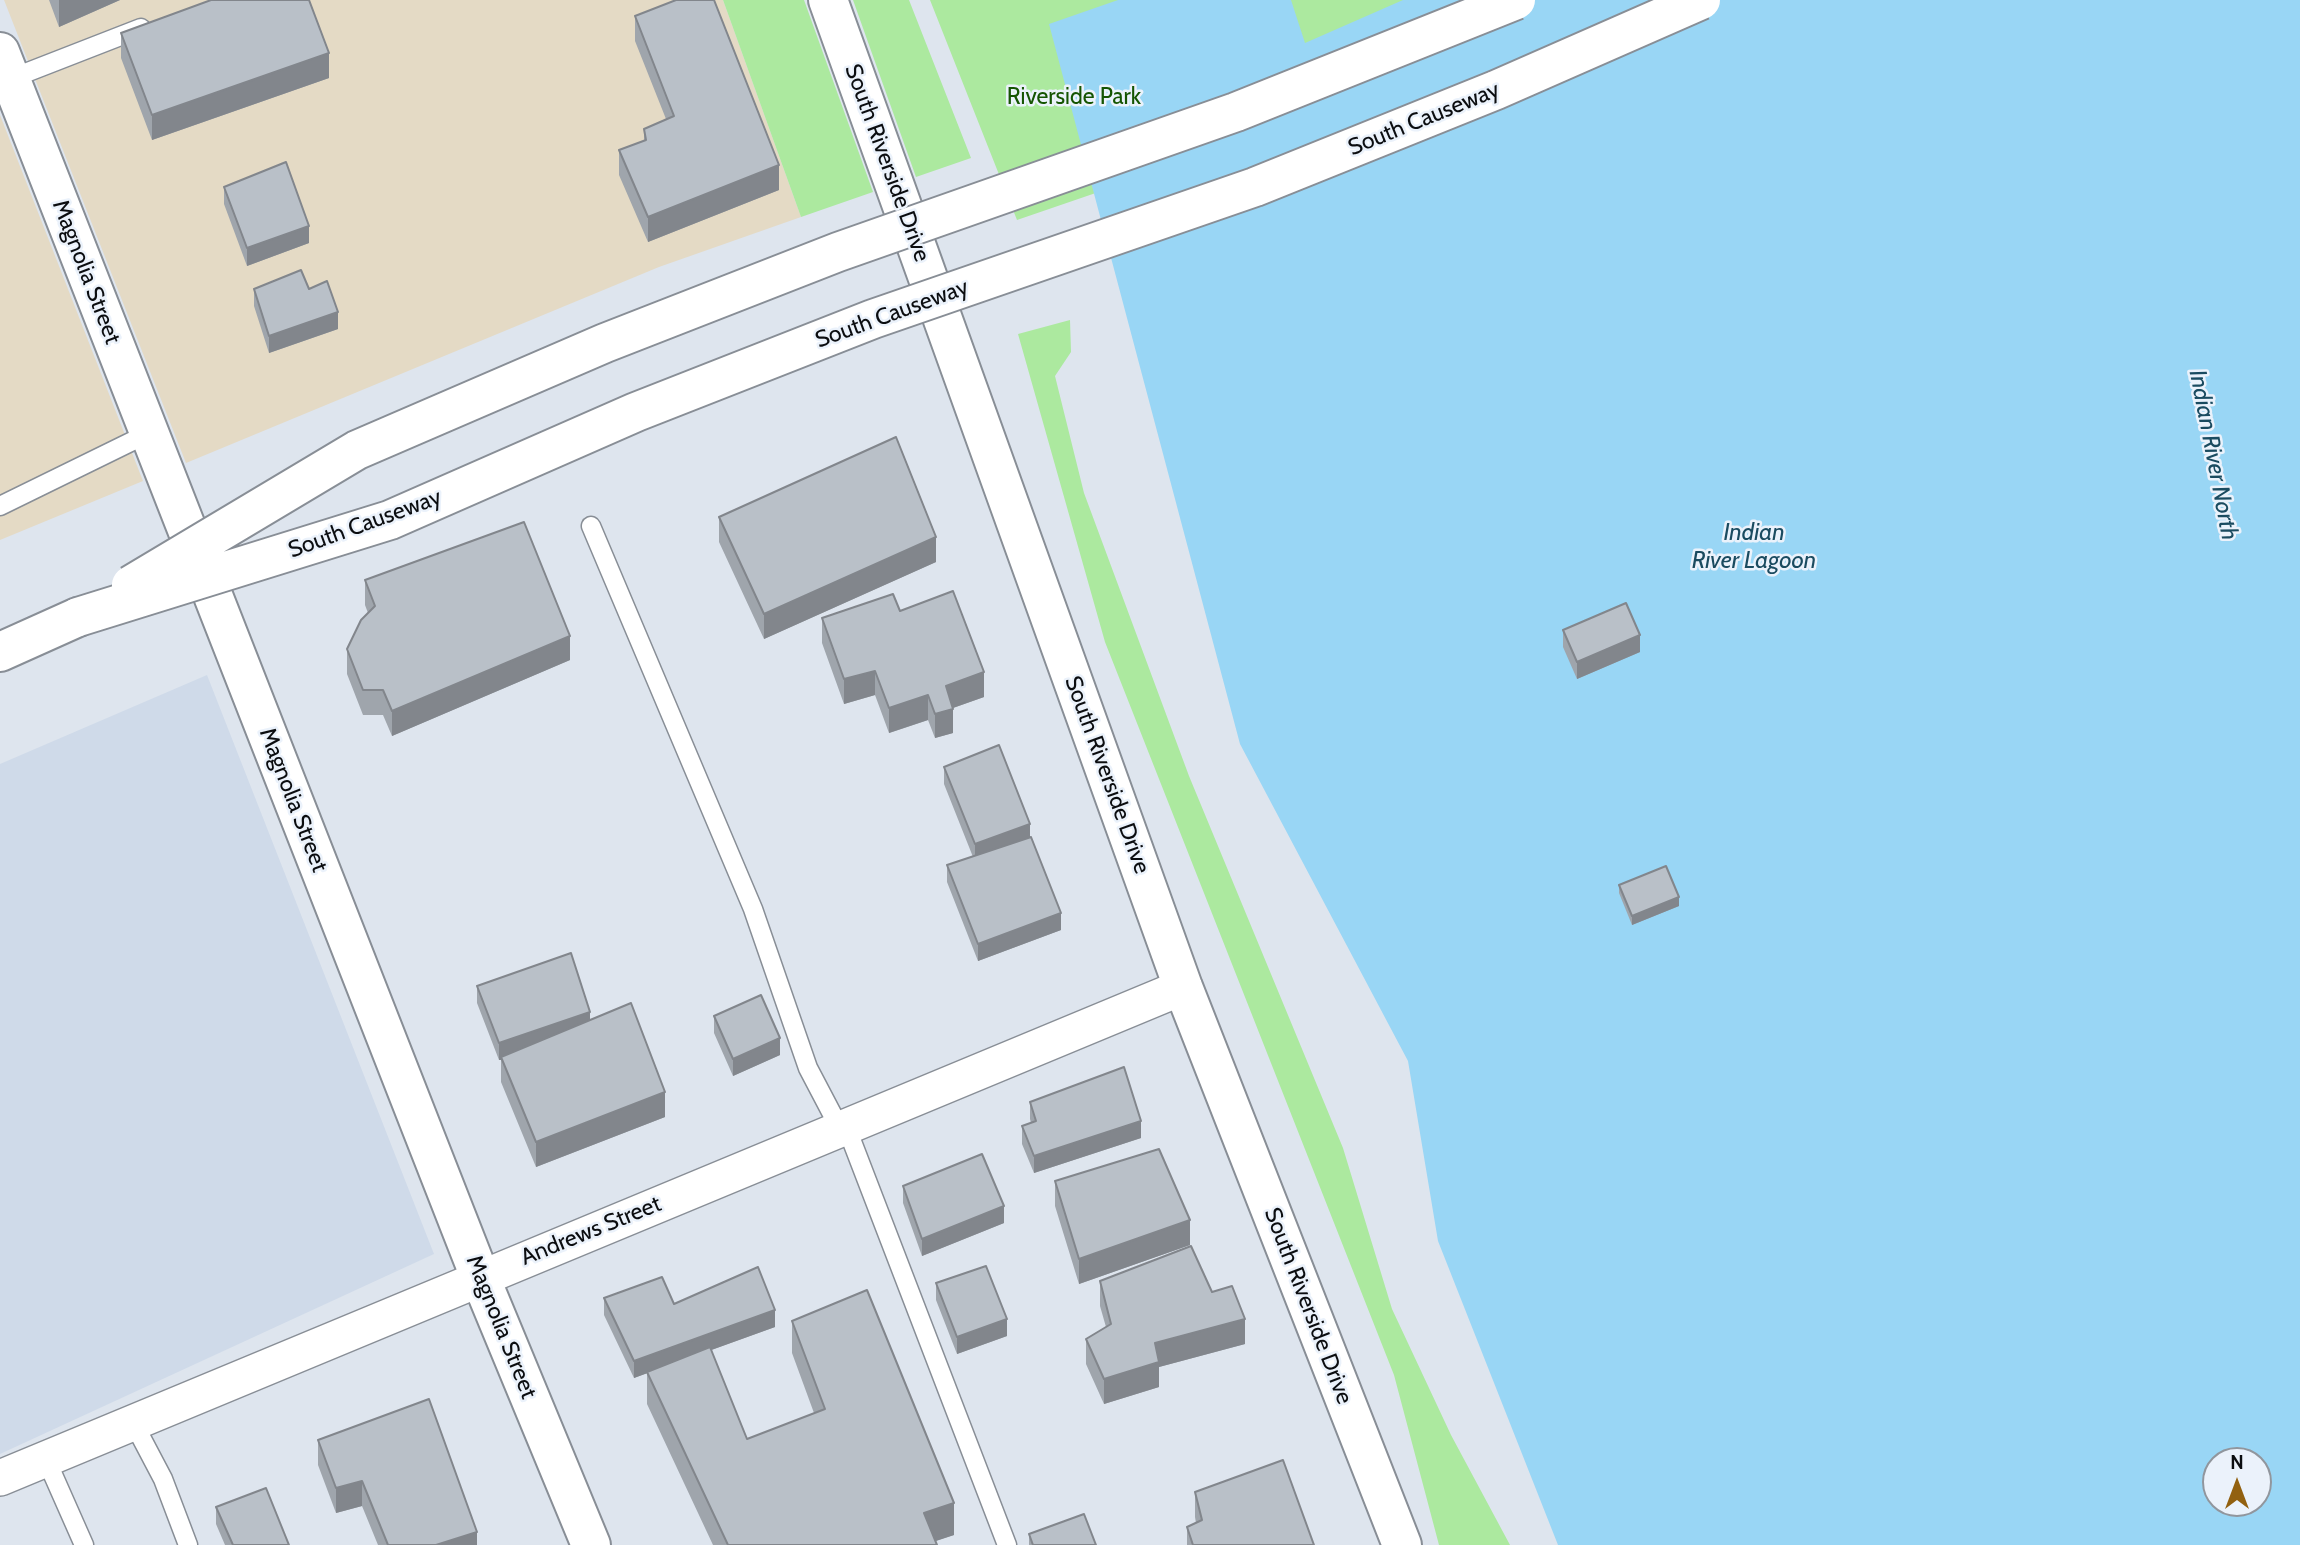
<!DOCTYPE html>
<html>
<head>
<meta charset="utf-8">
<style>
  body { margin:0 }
  #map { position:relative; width:2300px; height:1545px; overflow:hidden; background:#dee5ee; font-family:Cabin,sans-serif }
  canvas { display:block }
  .north { position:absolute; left:2202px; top:1447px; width:70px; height:70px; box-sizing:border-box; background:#ebf2fb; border:2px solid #91969d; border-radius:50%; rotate:0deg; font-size:19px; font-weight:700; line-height:28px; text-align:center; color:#0b0d10 }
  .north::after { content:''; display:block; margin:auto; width:24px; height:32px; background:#926110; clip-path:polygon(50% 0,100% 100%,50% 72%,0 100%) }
</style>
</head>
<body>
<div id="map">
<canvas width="2300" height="1545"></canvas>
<div class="north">N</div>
</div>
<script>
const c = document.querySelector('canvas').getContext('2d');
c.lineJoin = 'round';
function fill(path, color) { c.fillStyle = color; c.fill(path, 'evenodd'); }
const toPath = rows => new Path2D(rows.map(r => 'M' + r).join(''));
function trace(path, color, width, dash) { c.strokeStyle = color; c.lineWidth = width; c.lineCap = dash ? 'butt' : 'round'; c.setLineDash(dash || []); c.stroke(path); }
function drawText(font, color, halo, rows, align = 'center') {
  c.font = font + ' Cabin,sans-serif'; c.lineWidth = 5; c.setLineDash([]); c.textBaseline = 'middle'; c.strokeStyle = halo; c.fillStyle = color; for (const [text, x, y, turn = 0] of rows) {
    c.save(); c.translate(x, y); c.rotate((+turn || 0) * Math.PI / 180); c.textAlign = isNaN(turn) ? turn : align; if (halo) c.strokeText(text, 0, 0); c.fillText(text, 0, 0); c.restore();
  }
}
fill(toPath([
  [4,0,723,0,801,217,659,267,186,463],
  [0,115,143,481,0,540]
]), '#e4dac5');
fill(toPath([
  [207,675,434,1254,0,1454,0,764]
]), '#cfdae9');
fill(toPath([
  [723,0,804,0,873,192,801,217],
  [853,0,909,0,971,158,916,177],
  [930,0,1592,0,1597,21,1017,220],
  [1070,320,1071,352,1055,376,1084,493,1189,776,1343,1148,1392,1309,1451,1435,1510,1545,1439,1545,1394,1375,1105,642,1018,334]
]), '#ace99f');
fill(toPath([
  [1118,0,1291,0,1305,43,1403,0,2300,0,2300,1545,1558,1545,1438,1241,1408,1061,1240,744,1049,24],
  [2216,1461,2258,1461,2258,1503,2216,1503]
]), '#99d6f5');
const service = toPath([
  [10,79,141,28],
  [0,506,149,433],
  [591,526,753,909,808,1068,840,1129],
  [846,1126,1007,1545],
  [133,1422,163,1479,188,1545],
  [46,1459,84,1545]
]);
const minor = toPath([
  [0,1478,1183,987]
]);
const tertiary = toPath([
  [828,0,1183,987,1402,1545],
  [0,52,480,1277,591,1545]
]);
const secondary = toPath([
  [0,652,78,617]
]);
trace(service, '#888e96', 21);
trace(minor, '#888e96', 38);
trace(tertiary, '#888e96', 42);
trace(secondary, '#888e96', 42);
trace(service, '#fff', 18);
trace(minor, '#fff', 35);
trace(tertiary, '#fff', 38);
trace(secondary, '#fff', 38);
const secondaryBridge = toPath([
  [131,585,357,450,605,343,838,252,1236,112,1516,0],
  [78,617,390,520,636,412,873,319,1255,187,1496,90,1701,0]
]);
trace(secondaryBridge, '#888e96', 42, []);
trace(secondaryBridge, '#fff', 38);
fill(toPath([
  [49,0,120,0,59,27],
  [635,16,779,190,648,242,619,175,619,150,644,141,644,129,666,119,635,41],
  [121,33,329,78,152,140,121,58],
  [224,187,309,243,247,266,224,204],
  [254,289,309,289,338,329,269,353,254,306],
  [719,517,936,562,764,639,719,542],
  [365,580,570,660,392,736,383,715,363,715,347,674,347,649,368,613,365,605],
  [900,611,984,697,953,708,953,733,935,738,928,720,889,733,875,695,844,704,822,643,822,618],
  [1563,630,1640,652,1577,679,1563,647],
  [944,767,1030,838,1061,930,978,961,947,882,947,865,973,857,944,784],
  [1619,885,1679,906,1632,925,1619,893],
  [477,986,590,1020,665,1117,536,1167,501,1082,501,1060,499,1060,477,1003],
  [714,1016,780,1055,733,1076,714,1033],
  [1030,1102,1141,1138,1034,1173,1022,1144,1022,1126,1031,1123,1030,1119],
  [1055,1181,1190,1245,1079,1284,1055,1206],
  [903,1186,1004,1223,922,1256,903,1203],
  [1100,1281,1212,1292,1245,1344,1159,1367,1159,1387,1104,1404,1086,1364,1086,1339,1106,1327,1100,1306],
  [936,1283,1007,1336,957,1354,936,1300],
  [604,1298,674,1304,775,1327,711,1350,747,1439,814,1413,792,1353,792,1321,954,1535,935,1541,937,1545,713,1545,647,1404,647,1373,634,1378,604,1315],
  [318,1440,477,1545,378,1545,362,1506,336,1513,318,1465],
  [1195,1492,1314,1545,1187,1545,1187,1527,1196,1523,1195,1517],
  [216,1507,289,1545,225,1545,216,1524],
  [1029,1534,1096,1545,1029,1545]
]), '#9fa5ac');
fill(toPath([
  [59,0,120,0,59,27],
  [329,53,329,78,152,140,152,115],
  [779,165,779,190,648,242,648,217],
  [309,226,309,243,247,266,247,248],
  [338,312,338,329,269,353,269,336],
  [936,537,936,562,764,639,764,614],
  [1640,635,1640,652,1577,679,1577,662],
  [570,636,570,660,392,736,392,711],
  [875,671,875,695,844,704,844,679],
  [984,672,984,697,950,709,953,709,953,733,935,738,935,714,946,686],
  [928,695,928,720,889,733,889,708],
  [1030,824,1030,841,975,861,975,844],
  [1679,897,1679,906,1632,925,1632,916],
  [1061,913,1061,930,978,961,978,944],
  [590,1012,590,1029,501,1057,501,1060,499,1060,499,1043],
  [780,1038,780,1055,733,1076,733,1059],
  [665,1092,665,1117,536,1167,536,1142],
  [1141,1121,1141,1138,1034,1173,1034,1156],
  [1004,1206,1004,1223,922,1256,922,1239],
  [1190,1220,1190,1245,1079,1284,1079,1259],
  [775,1310,775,1327,634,1378,634,1361],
  [1007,1319,1007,1336,957,1354,957,1337],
  [1245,1319,1245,1344,1159,1367,1159,1387,1104,1404,1104,1379,1155,1343],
  [362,1481,362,1506,336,1513,336,1488],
  [954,1503,954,1535,924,1545,924,1513],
  [477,1532,477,1545,436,1545]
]), '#82868c');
const building = toPath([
  [211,0,309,0,329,53,152,115,121,33,211,0],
  [676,0,714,0,779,165,648,217,619,150,646,140,644,129,674,116,635,16,676,0],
  [286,162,309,226,247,248,224,187,286,162],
  [301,270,309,289,327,281,338,312,269,336,254,289,301,270],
  [896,437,936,537,764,614,719,517,896,437],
  [524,522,570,636,392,711,383,690,363,690,347,649,361,620,375,606,365,580,524,522],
  [953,591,984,672,946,686,953,709,935,714,928,695,889,708,875,671,844,679,822,618,893,594,900,611,953,591],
  [1626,603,1640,635,1577,662,1563,630,1626,603],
  [999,745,1030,824,975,844,944,767,999,745],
  [1031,837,1061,913,978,944,947,865,1031,837],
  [1666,866,1679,897,1632,916,1619,885,1666,866],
  [571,953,590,1012,499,1043,477,986,571,953],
  [761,995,780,1038,733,1059,714,1016,761,995],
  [631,1003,665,1092,536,1142,501,1057,631,1003],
  [1124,1067,1141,1121,1034,1156,1022,1126,1036,1121,1030,1102,1124,1067],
  [1159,1149,1190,1220,1079,1259,1055,1181,1159,1149],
  [982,1154,1004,1206,922,1239,903,1186,982,1154],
  [1191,1246,1212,1292,1232,1286,1245,1319,1155,1343,1159,1362,1104,1379,1086,1339,1111,1324,1100,1281,1191,1246],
  [986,1266,1007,1319,957,1337,936,1283,986,1266],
  [758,1267,775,1310,634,1361,604,1298,662,1277,674,1304,758,1267],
  [867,1290,954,1503,924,1513,937,1545,728,1545,647,1372,710,1347,747,1439,825,1409,792,1321,867,1290],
  [429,1399,477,1532,436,1545,388,1545,362,1481,336,1488,318,1440,429,1399],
  [1283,1460,1314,1545,1193,1545,1187,1527,1202,1520,1195,1492,1283,1460],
  [266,1488,289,1545,233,1545,216,1507,266,1488],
  [1084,1514,1096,1545,1033,1545,1029,1534,1084,1514]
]);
fill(building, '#b9c0c8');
trace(building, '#82868c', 2);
drawText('23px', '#155502', '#ebf2fb', [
  ["Riverside Park",1074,97]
]);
drawText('23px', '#0b0d10', '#ebf2fb', [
  ["South Causeway",1424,119,-22],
  ["South Riverside Drive",887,163,70],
  ["Magnolia Street",86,272,69],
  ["South Causeway",892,314,-20],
  ["South Causeway",365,524,-20],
  ["South Riverside Drive",1107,775,70],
  ["Magnolia Street",293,800,69],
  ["Andrews Street",591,1231,-22],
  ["South Riverside Drive",1308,1306,69],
  ["Magnolia Street",501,1327,68]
]);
drawText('italic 24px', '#1a4b60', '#ebf2fb', [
  ["Indian River North",2213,455,79],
  ["Indian",1754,533],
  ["River Lagoon",1754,561]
]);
</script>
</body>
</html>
